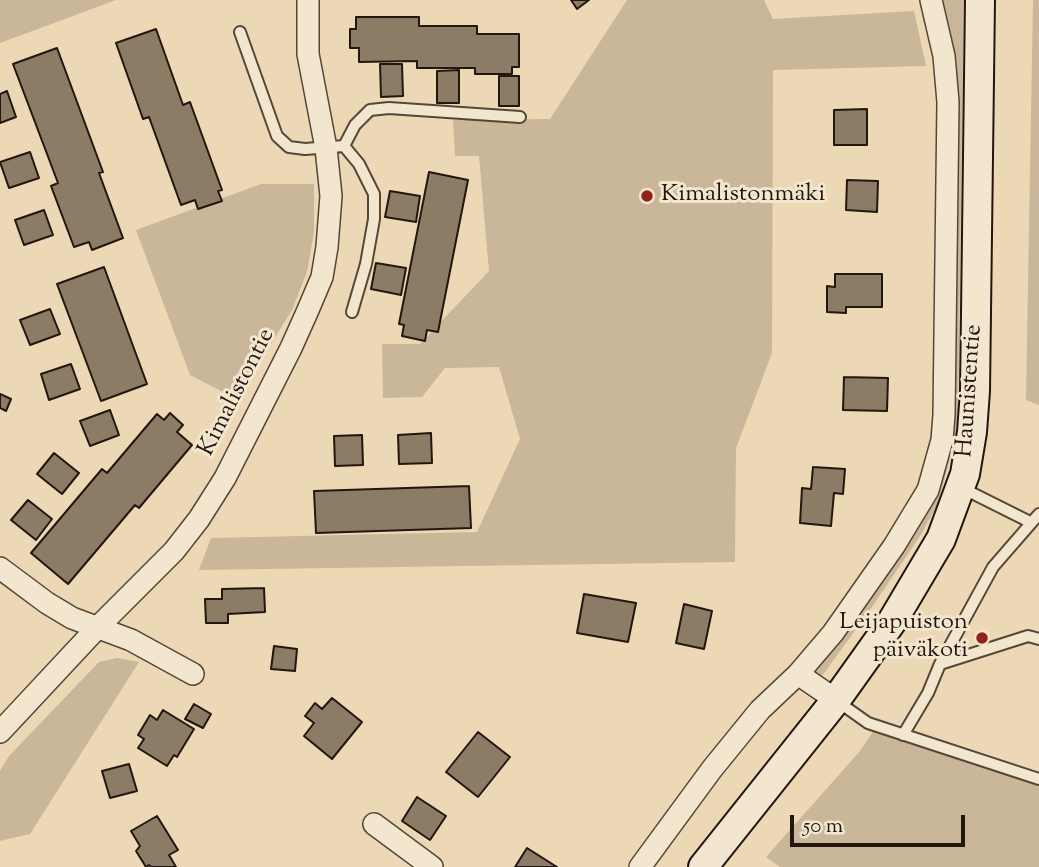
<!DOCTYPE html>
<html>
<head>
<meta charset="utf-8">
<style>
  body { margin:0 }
  #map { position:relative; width:1039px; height:867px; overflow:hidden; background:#ecd8b5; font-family:"Sorts Mill Goudy",serif }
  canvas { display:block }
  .scale { position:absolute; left:790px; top:815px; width:175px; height:32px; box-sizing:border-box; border:4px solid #23160f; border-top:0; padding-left:9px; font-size:21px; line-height:24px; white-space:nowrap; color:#23160f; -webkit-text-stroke:5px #f3e6cf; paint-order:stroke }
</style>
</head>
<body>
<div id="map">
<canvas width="1039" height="867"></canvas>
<div class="scale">50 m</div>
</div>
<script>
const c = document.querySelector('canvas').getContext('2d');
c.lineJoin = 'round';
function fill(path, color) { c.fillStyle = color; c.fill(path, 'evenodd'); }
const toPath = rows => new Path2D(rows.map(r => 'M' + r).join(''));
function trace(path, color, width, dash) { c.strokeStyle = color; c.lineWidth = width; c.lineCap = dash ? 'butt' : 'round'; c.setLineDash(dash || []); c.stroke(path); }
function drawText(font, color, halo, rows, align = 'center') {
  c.font = font + ' "Sorts Mill Goudy",serif'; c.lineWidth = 6; c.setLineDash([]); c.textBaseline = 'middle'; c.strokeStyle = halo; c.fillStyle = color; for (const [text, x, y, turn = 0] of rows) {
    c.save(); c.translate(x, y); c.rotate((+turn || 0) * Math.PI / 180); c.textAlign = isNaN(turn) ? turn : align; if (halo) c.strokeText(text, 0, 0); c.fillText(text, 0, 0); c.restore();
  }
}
fill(toPath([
  [0,0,116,0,0,43],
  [627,0,764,0,773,19,914,11,926,66,773,70,772,353,736,448,735,562,199,570,211,538,477,532,520,439,499,367,445,368,422,397,383,398,382,344,420,344,489,271,479,156,455,156,453,120,550,119],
  [938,0,964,0,958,413,955,440,938,503,922,533,870,610,822,676,817,679,810,671,942,470],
  [1033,0,1039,0,1039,405,1026,400],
  [261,184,314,184,314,232,307,272,292,310,237,399,190,375,136,230],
  [117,658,139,662,30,834,0,841,0,771,9,756,99,662],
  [874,730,1039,786,1039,867,780,867,766,857,860,751]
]), '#cab799');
const building = toPath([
  [571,0,589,0,577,9,571,0],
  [356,17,419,17,419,26,477,26,477,34,519,34,519,67,512,67,512,74,475,74,475,68,417,68,417,61,359,62,359,48,350,48,350,29,356,29,356,17],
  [156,29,183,105,190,102,222,190,218,191,222,201,198,209,195,200,181,205,149,117,143,119,116,43,156,29],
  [57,48,103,172,99,173,123,238,92,250,89,242,74,247,51,186,58,183,13,64,57,48],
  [380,64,402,64,403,96,381,97,380,64],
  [459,70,459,103,437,103,437,71,459,70],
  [499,76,519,76,519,106,499,106,499,76],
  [7,91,16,117,0,123,0,94,7,91],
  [867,109,867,145,834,145,834,110,867,109],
  [30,152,39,178,9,188,0,162,30,152],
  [429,172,468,180,438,332,427,330,425,341,402,336,404,325,399,324,429,172],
  [847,180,878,181,877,212,846,210,847,180],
  [390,191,420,196,416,222,385,217,390,191],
  [44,210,53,235,24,245,15,220,44,210],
  [376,263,406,268,401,295,371,289,376,263],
  [104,267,147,384,101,401,57,284,104,267],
  [835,274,882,274,882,307,846,307,846,313,827,312,827,286,835,287,835,274],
  [50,309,60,334,30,345,20,320,50,309],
  [71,364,80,389,49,400,41,374,71,364],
  [844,377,888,378,887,411,843,410,844,377],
  [0,394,11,399,6,411,0,408,0,394],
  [110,410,119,435,90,446,80,421,110,410],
  [170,413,183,425,177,432,192,445,139,508,135,505,68,584,31,553,102,469,107,473,157,414,164,420,170,413],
  [431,433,432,463,399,464,398,435,431,433],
  [362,435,363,465,335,466,334,436,362,435],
  [54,453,79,473,62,494,37,474,54,453],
  [813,467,845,469,843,494,834,493,831,526,800,523,802,488,811,489,813,467],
  [469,486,471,528,316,533,314,491,469,486],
  [28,500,52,519,36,540,11,520,28,500],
  [264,588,265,612,228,614,228,623,206,623,205,599,222,599,222,589,264,588],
  [584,594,636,603,628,642,577,633,584,594],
  [684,604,712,611,704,649,676,643,684,604],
  [274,646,297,649,295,671,271,669,274,646],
  [332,698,362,722,332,759,304,736,314,723,305,716,315,703,322,709,332,698],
  [194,704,211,714,203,728,185,719,194,704],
  [163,710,194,729,177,757,174,755,167,766,138,748,144,739,138,735,150,715,157,720,163,710],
  [478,732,510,757,478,797,446,772,478,732],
  [129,764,137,791,110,798,102,771,129,764],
  [417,797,446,816,430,840,402,821,417,797],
  [157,816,178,850,169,855,176,867,151,867,149,865,146,867,136,851,140,846,131,831,157,816],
  [527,848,557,867,515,867,527,848]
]);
fill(building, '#8c7b65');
trace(building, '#23160f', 2);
const lane = toPath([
  [240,32,277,136,289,147,305,149,344,146,355,125,370,110,389,108,520,117],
  [344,146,359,164,374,194,374,219,366,264,352,312],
  [960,487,1030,522],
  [940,664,993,567,1039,514],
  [837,701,868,723,1039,779],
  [903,735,928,693,940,664,1028,636,1039,639]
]);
const street = toPath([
  [0,568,47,603,72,618,131,640,193,674],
  [798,674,836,700],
  [0,732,98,627,174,551,199,519,225,478,291,348,308,310,322,277,327,247,331,196,326,148,308,54,308,0],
  [374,824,432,867],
  [640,867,712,769,760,710,798,674,833,633,894,546,928,490,942,440,944,415,948,102,944,56,931,0]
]);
const secondary = toPath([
  [703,867,836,700,893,620,941,539,965,474,972,432,975,391,980,0]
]);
trace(lane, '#554638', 14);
trace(street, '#554638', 24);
trace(secondary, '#23160f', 32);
trace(lane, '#f3e6cf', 10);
trace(street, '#f3e6cf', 21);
trace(secondary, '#f3e6cf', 28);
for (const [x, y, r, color] of [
  [647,196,7,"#8f2418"],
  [982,638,7,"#8f2418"]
]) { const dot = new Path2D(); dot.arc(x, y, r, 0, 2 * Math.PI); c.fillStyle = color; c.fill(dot); trace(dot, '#f3e6cf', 2.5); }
drawText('24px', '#23160f', '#f3e6cf', [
  ["Kimalistonmäki",661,196],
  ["Leijapuiston",968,624,"right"],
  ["päiväkoti",968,652,"right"]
], 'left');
drawText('24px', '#23160f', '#f3e6cf', [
  ["Haunistentie",971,391,-86],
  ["Kimalistontie",238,393,-63]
]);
</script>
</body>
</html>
